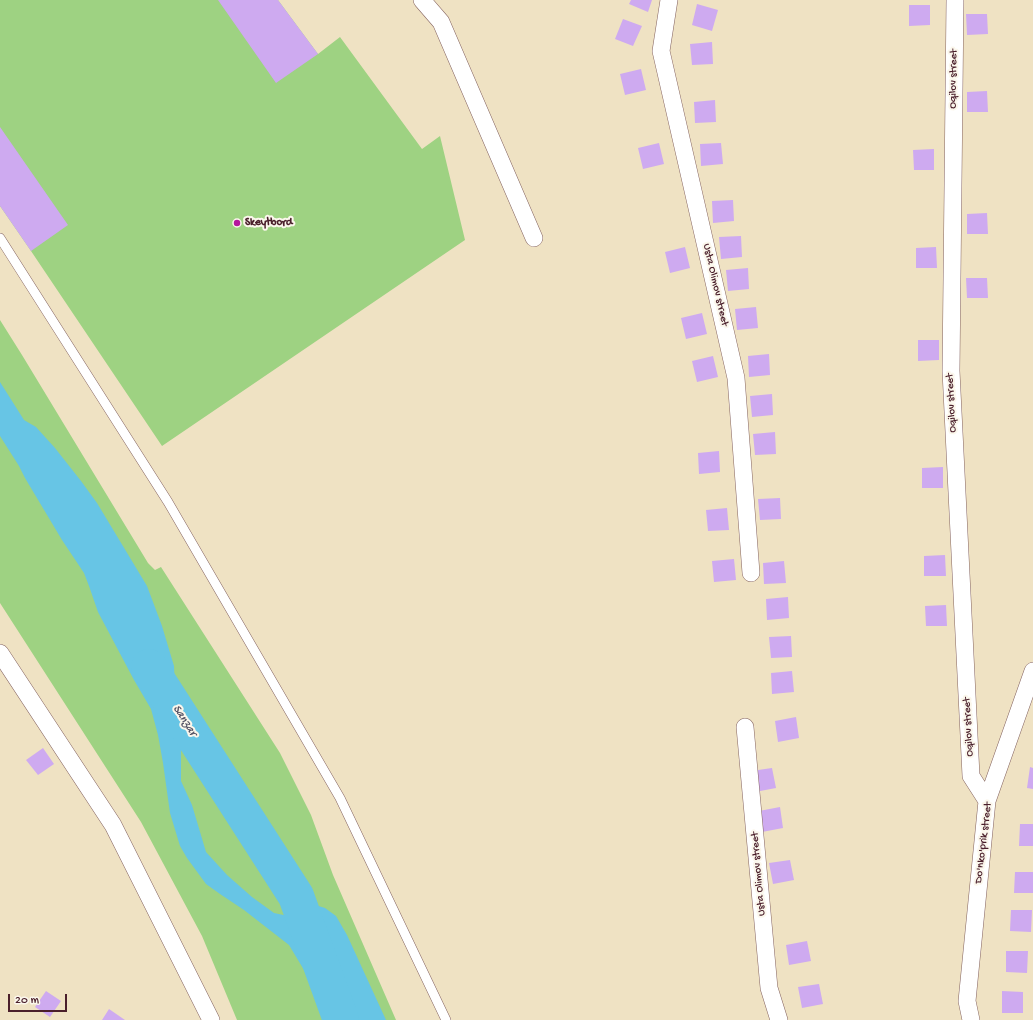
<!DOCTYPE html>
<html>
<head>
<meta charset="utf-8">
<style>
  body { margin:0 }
  #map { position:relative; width:1033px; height:1020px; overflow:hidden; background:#efe2c3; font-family:"Gochi Hand",sans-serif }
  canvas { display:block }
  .scale { position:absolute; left:8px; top:994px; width:59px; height:18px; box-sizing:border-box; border:2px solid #4a1f2b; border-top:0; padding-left:5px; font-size:12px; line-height:14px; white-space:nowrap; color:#4a1f2b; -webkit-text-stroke:3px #fbf7ec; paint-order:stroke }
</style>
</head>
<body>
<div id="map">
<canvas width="1033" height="1020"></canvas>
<div class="scale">20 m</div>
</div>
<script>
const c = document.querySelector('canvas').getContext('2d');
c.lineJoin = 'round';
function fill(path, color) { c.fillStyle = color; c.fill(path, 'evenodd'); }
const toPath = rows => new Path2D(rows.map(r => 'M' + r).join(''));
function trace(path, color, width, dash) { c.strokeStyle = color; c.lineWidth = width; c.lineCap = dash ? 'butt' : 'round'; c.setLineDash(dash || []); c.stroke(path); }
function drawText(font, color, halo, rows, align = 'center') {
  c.font = font + ' "Gochi Hand",sans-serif'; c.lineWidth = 4; c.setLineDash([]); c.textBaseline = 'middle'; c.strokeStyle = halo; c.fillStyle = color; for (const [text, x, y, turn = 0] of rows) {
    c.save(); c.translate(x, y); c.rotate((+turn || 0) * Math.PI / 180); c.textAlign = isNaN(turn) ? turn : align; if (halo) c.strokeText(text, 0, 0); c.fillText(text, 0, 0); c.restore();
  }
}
fill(toPath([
  [0,0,278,0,318,54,340,37,422,149,440,136,465,240,162,446,31,251,0,206],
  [0,320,22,355,148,563,155,570,161,567,280,753,311,815,333,875,396,1020,237,1020,202,936,141,822,0,603]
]), '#9ed282');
fill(toPath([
  [0,382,24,420,36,427,55,448,81,481,97,503,147,586,162,626,174,666,176,713,181,740,181,781,192,805,206,852,227,875,252,897,274,913,288,916,299,908,312,904,325,908,336,916,347,935,386,1020,327,1020,304,970,289,945,244,910,220,894,206,884,187,858,180,846,170,813,163,763,158,735,151,709,134,680,98,612,89,586,84,573,62,540,25,478,19,466,0,436]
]), '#67c5e5');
trace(toPath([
  [149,667,296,896,341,1020]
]), '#67c5e5', 36);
fill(toPath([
  [218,0,278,0,318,54,276,83],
  [631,0,652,0,648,12,629,4],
  [697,4,718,10,712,31,692,25],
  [909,5,930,5,930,25,909,26],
  [966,14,987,14,988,34,967,35],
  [623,19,642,26,633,46,615,39],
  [712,42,713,64,692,65,690,44],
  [641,69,646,90,625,95,620,74],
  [987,91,988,112,967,112,967,92],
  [715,100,716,122,695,123,694,102],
  [0,127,68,225,31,251,0,206],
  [659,143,664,164,643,169,638,148],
  [721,143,723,164,701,166,700,144],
  [934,149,934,170,914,170,913,150],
  [733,200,734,221,713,223,712,201],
  [987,213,988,234,967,234,967,214],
  [741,236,742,257,721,259,719,237],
  [685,247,690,268,670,273,665,252],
  [936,247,937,268,916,268,916,248],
  [748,268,749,289,728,291,726,270],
  [966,278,987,278,988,298,967,298],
  [756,307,758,328,737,330,735,309],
  [702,313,707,334,686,339,681,318],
  [918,340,939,340,939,360,918,361],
  [769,354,770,375,749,377,748,356],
  [713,356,718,377,697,382,692,361],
  [772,394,773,415,752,417,750,396],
  [775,432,776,454,755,455,753,434],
  [719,451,720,472,699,474,698,453],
  [943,467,943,488,922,488,922,468],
  [780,498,781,519,760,520,758,499],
  [727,508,729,530,708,531,706,510],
  [945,555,946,576,924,576,924,556],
  [734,559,736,580,714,582,712,561],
  [784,561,786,583,764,584,763,563],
  [788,597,789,618,767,620,766,599],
  [946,605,947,626,926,626,925,606],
  [791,636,792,657,771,658,769,637],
  [792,671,794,692,772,694,771,673],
  [796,717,799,738,778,742,775,721],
  [43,748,54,764,38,775,26,760],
  [1030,767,1033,768,1033,789,1027,788],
  [772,768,776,788,755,792,751,771],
  [780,807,783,828,762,832,759,811],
  [1020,824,1033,824,1033,846,1019,846],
  [790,860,794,880,773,884,769,863],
  [1015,872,1033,872,1033,893,1014,893],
  [1011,910,1032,910,1031,932,1010,931],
  [807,941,811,961,789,965,786,945],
  [1006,951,1028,951,1027,973,1006,972],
  [819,984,823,1004,802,1008,798,987],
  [46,991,61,1001,50,1017,35,1007],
  [1002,991,1023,992,1023,1013,1002,1013],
  [109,1009,125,1020,102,1020]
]), '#ceaaf0');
const service = toPath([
  [0,238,168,502,340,798,446,1020]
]);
const minor = toPath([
  [422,0,441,22,534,238],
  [669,0,661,51,736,378,751,573],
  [955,0,951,371,971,776,987,801],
  [0,653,113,825,211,1020],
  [745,727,769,988,779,1020],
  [971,1020,967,1001,987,801,1033,671]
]);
trace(service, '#846360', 10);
trace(minor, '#846360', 18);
trace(service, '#fff', 9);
trace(minor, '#fff', 17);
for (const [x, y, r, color] of [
  [237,223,4,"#b5179e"]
]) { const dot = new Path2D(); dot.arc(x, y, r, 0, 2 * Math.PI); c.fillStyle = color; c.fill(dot); trace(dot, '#fbf7ec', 1.5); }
drawText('11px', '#4a1f2b', '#fbf7ec', [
  ["Oqilov street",954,79,-89],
  ["Usta Olimov street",715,285,77],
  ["Oqilov street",952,403,-93],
  ["Oqilov street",969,727,-93],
  ["Do'nko'prik street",984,843,-83],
  ["Usta Olimov street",759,874,-95]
]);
drawText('bold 11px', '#4a1f2b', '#fbf7ec', [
  ["Skeytbord",245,223]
], 'left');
drawText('italic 12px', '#535163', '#fbf7ec', [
  ["Sanzar",184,721,57]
]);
</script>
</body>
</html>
